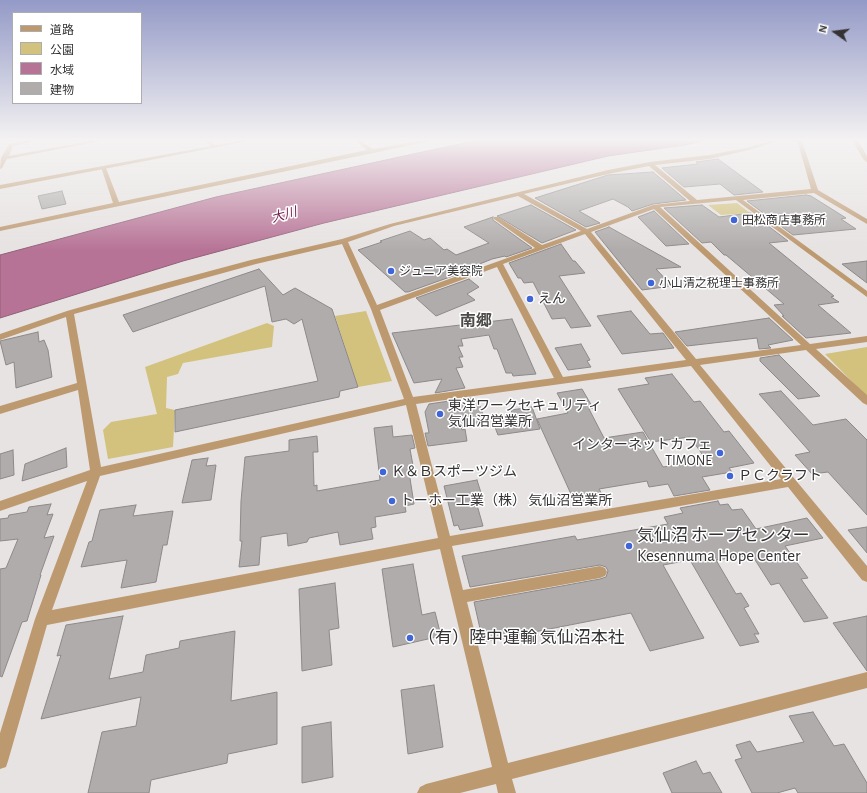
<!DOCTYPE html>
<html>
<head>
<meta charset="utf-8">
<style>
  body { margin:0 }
  #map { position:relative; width:867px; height:793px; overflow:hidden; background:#e7e3e2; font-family:"Alegreya Sans","Noto Sans JP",sans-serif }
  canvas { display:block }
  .legend { position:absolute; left:12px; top:12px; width:130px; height:92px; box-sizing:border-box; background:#fff; border:1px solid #aeadad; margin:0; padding:5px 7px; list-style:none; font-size:12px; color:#343232 }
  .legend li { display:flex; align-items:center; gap:8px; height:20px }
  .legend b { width:20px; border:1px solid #aeadad }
  .north { position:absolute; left:815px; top:12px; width:40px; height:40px; -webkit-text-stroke:3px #fff; paint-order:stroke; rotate:284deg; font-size:11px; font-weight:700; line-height:16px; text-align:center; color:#343232 }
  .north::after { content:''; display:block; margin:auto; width:14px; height:18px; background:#343232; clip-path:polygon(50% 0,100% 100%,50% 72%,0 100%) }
</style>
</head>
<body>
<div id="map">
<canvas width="867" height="793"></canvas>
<ul class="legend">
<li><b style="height:5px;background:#bd9970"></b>道路</li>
<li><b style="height:11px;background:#d2c27e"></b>公園</li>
<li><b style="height:11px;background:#b77396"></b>水域</li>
<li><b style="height:11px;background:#b0acac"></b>建物</li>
</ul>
<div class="north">N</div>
</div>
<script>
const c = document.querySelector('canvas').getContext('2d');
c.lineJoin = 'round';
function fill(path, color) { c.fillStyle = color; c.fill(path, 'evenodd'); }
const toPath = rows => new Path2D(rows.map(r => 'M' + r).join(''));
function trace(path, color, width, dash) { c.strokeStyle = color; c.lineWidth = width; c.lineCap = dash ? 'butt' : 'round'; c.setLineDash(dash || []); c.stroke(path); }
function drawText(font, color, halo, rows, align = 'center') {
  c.font = font + ' "Alegreya Sans","Noto Sans JP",sans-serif'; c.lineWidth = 3; c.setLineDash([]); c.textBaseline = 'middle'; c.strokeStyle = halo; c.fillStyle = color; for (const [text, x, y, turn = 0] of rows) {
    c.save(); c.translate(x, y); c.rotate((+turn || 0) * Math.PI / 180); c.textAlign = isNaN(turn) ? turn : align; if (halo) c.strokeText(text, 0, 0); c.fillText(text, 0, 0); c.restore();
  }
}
fill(toPath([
  [737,203,750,213,721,215,708,205],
  [366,311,392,381,358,387,335,316],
  [267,323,274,326,272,347,183,363,178,374,167,377,166,408,175,410,173,447,108,459,103,430,111,422,157,414,145,367],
  [867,347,867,397,825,354]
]), '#d2c27e');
const water = toPath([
  [482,139,713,139,685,145,608,156,324,223,183,261,0,318,0,255,216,197,482,139]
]);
fill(water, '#b77396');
trace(water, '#906078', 1);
const building = toPath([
  [718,159,763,192,734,195,720,184,684,187,662,168,698,164,696,162,718,159],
  [653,172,686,200,653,204,632,211,628,207,613,199,579,211,600,223,586,227,535,198,608,175,653,172],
  [62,191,66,204,42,209,38,196,62,191],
  [806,195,811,196,846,218,841,219,856,229,793,235,747,201,806,195],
  [531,205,576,230,542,243,497,216,531,205],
  [702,205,719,217,751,213,788,241,769,243,834,296,831,297,839,302,818,305,851,333,806,338,782,316,784,316,774,305,784,304,726,255,724,255,711,242,702,243,664,208,702,205],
  [654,211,689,244,666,246,638,217,654,211],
  [493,217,493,220,532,248,506,257,505,256,492,259,460,272,461,273,408,292,405,292,358,250,382,242,380,241,410,231,424,240,430,238,444,250,447,249,456,255,489,243,464,227,493,217],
  [609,227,681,267,656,269,672,286,642,290,595,232,609,227],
  [561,244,573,261,575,261,585,273,559,276,591,326,571,328,565,318,552,319,533,282,524,283,521,278,518,278,509,263,561,244],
  [867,261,867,283,842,264,867,261],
  [259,269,283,295,295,288,332,309,358,387,340,391,339,397,175,432,175,410,318,381,302,319,294,324,286,319,272,322,265,286,133,332,123,315,259,269],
  [469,279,479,287,467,294,475,300,436,316,416,298,469,279],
  [631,311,650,334,663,333,674,348,622,354,597,316,631,311],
  [769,318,793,340,768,345,771,348,759,349,757,338,687,346,675,332,769,318],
  [512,319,536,374,513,376,512,373,506,373,497,349,494,349,489,335,461,339,463,346,458,346,463,357,459,357,463,367,456,368,465,388,435,393,442,379,414,383,392,333,512,319],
  [38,332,39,342,44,340,48,350,52,377,16,388,14,362,6,365,0,341,38,332],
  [581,344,590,360,587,361,591,367,568,370,555,348,581,344],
  [779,355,820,396,798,399,760,361,760,358,779,355],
  [672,374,694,402,700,401,724,432,729,431,754,463,729,468,732,472,702,477,710,490,674,496,668,484,649,487,647,481,599,489,604,498,575,503,537,419,568,413,557,393,582,389,593,408,589,409,604,438,643,432,663,467,707,461,690,437,651,442,618,389,649,384,645,378,672,374],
  [781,391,813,425,846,419,867,440,867,515,828,472,812,474,795,455,810,452,759,394,781,391],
  [470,398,471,401,478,400,486,424,461,427,462,430,465,429,467,441,428,446,425,433,429,433,425,412,429,404,470,398],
  [532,407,540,429,498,435,491,417,513,415,511,410,532,407],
  [392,426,393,437,412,435,415,448,410,449,414,471,409,472,414,504,405,506,406,512,375,517,376,527,371,528,373,539,340,545,338,532,309,538,307,542,288,546,287,533,261,537,259,565,239,567,242,541,240,541,241,501,245,457,289,451,289,440,317,436,318,452,313,452,314,486,317,485,317,491,380,480,374,428,392,426],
  [66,448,67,467,22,481,25,464,66,448],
  [13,450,14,475,0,479,0,454,13,450],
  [208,458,206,466,216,465,211,500,182,503,192,460,208,458],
  [477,480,482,496,475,498,483,526,460,530,458,525,454,526,444,486,477,480],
  [718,501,720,505,728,504,732,510,742,509,756,529,807,518,823,538,785,546,808,578,801,579,828,618,804,622,779,583,771,585,752,555,716,560,736,594,741,593,749,606,744,608,759,634,754,634,759,642,740,646,690,560,663,565,704,638,650,651,631,613,483,642,474,602,600,579,606,577,608,571,606,567,600,565,470,587,462,556,575,536,577,540,668,524,664,517,683,513,680,508,718,501],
  [51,504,47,515,53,514,44,538,54,536,40,575,41,575,27,621,22,622,2,677,0,676,0,569,6,568,18,539,0,541,0,519,8,518,9,515,27,512,29,507,51,504],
  [136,505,133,516,173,511,167,545,163,545,156,582,121,588,127,560,81,567,89,542,92,541,100,510,136,505],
  [867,527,867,553,848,530,867,527],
  [413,564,422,615,435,612,441,636,393,647,382,569,413,564],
  [335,583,339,628,329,630,332,665,302,671,299,589,335,583],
  [123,616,109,679,143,672,146,655,179,648,180,641,235,631,231,701,277,692,277,744,228,754,227,763,151,780,149,793,88,793,102,732,136,726,141,697,41,719,61,655,57,656,66,625,123,616],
  [867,616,867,671,833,623,867,616],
  [434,685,443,747,408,754,401,690,434,685],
  [813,712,834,746,844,744,867,783,867,793,798,793,795,788,777,793,752,793,735,760,742,758,736,745,750,741,757,752,804,742,789,716,813,712],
  [331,722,333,777,302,783,302,727,331,722],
  [696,761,703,774,710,772,722,793,672,793,663,773,696,761]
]);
fill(building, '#b0acac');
trace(building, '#8d8989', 1);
fill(toPath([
  [34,139,44,139,13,146,9,156,101,139,111,139,7,159,2,168,0,169,1,158,9,144,34,139],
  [205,139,210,139,216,147,215,148,211,148,205,139],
  [353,139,358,139,373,149,430,139,440,139,0,231,0,227,113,203,101,167,106,168,119,202,367,150,353,139],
  [777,139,785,139,749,150,709,159,655,165,697,200,811,189,798,143,792,139,798,139,802,141,818,190,867,219,867,224,814,193,743,200,867,291,867,297,736,200,660,207,810,344,867,336,867,342,816,349,867,395,867,405,863,403,806,350,700,365,867,566,867,582,862,580,788,487,452,546,463,590,600,566,605,568,607,572,605,576,600,578,467,602,508,763,867,672,867,688,512,779,516,793,498,793,496,784,460,793,417,793,420,787,426,784,492,767,440,549,47,625,8,761,6,767,0,769,0,733,35,619,87,481,0,511,0,501,90,470,78,390,0,414,0,406,77,383,66,317,0,340,0,334,67,311,165,283,251,260,342,239,390,224,608,170,650,162,709,155,746,148,777,139],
  [649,166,690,201,653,205,587,229,524,194,608,174,649,166],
  [518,196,581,231,542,245,498,217,494,217,494,219,535,248,377,305,348,242,394,226,518,196],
  [654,209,801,345,696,359,591,232,654,209],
  [585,234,686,360,563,377,503,264,585,234],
  [342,244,371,309,404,399,101,467,74,314,256,264,342,244],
  [497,267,554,378,413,397,380,310,497,267],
  [691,366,781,479,450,536,416,404,691,366],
  [406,405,438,538,52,610,100,476,406,405],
  [851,139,857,139,867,156,867,162,864,160,851,139]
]), '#bd9970');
fill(toPath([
  [249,139,259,139,0,189,0,185,249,139]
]), '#bd9970');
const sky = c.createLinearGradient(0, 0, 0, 250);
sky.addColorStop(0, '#949ac7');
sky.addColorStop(0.56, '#f4f2f2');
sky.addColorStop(1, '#f4f2f200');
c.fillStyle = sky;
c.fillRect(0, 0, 867, 250);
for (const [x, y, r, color] of [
  [734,220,4,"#4065d7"],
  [391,271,4,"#4065d7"],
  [651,283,4,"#4065d7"],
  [530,299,4,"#4065d7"],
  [440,414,4,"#4065d7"],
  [720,453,4,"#4065d7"],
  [383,472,4,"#4065d7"],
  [730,476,4,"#4065d7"],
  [392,501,4,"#4065d7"],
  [629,546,4,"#4065d7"],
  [410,638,4,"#4065d7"]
]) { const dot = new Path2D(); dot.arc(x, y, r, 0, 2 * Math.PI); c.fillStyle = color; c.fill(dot); trace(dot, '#fff', 1.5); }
drawText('12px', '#343232', '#fff', [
  ["田松商店事務所",742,220],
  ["ジュニア美容院",399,271],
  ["小山清之税理士事務所",659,283]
], 'left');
drawText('italic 13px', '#742252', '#fff', [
  ["大川",284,215,-15]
]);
drawText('14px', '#343232', '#fff', [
  ["えん",538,299],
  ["東洋ワークセキュリティ",448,406],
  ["気仙沼営業所",448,422],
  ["インターネットカフェ",712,445,"right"],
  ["TIMONE",712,461,"right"],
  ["Ｋ＆Ｂスポーツジム",391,472],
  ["ＰＣクラフト",738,476],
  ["トーホー工業（株） 気仙沼営業所",400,501]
], 'left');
drawText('bold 16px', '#4e4a49', '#fff', [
  ["南郷",476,321]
]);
drawText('17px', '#343232', '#fff', [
  ["気仙沼 ホープセンター",637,536],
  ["Kesennuma Hope Center",637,556],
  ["（有）陸中運輸 気仙沼本社",418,638]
], 'left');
</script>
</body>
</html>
